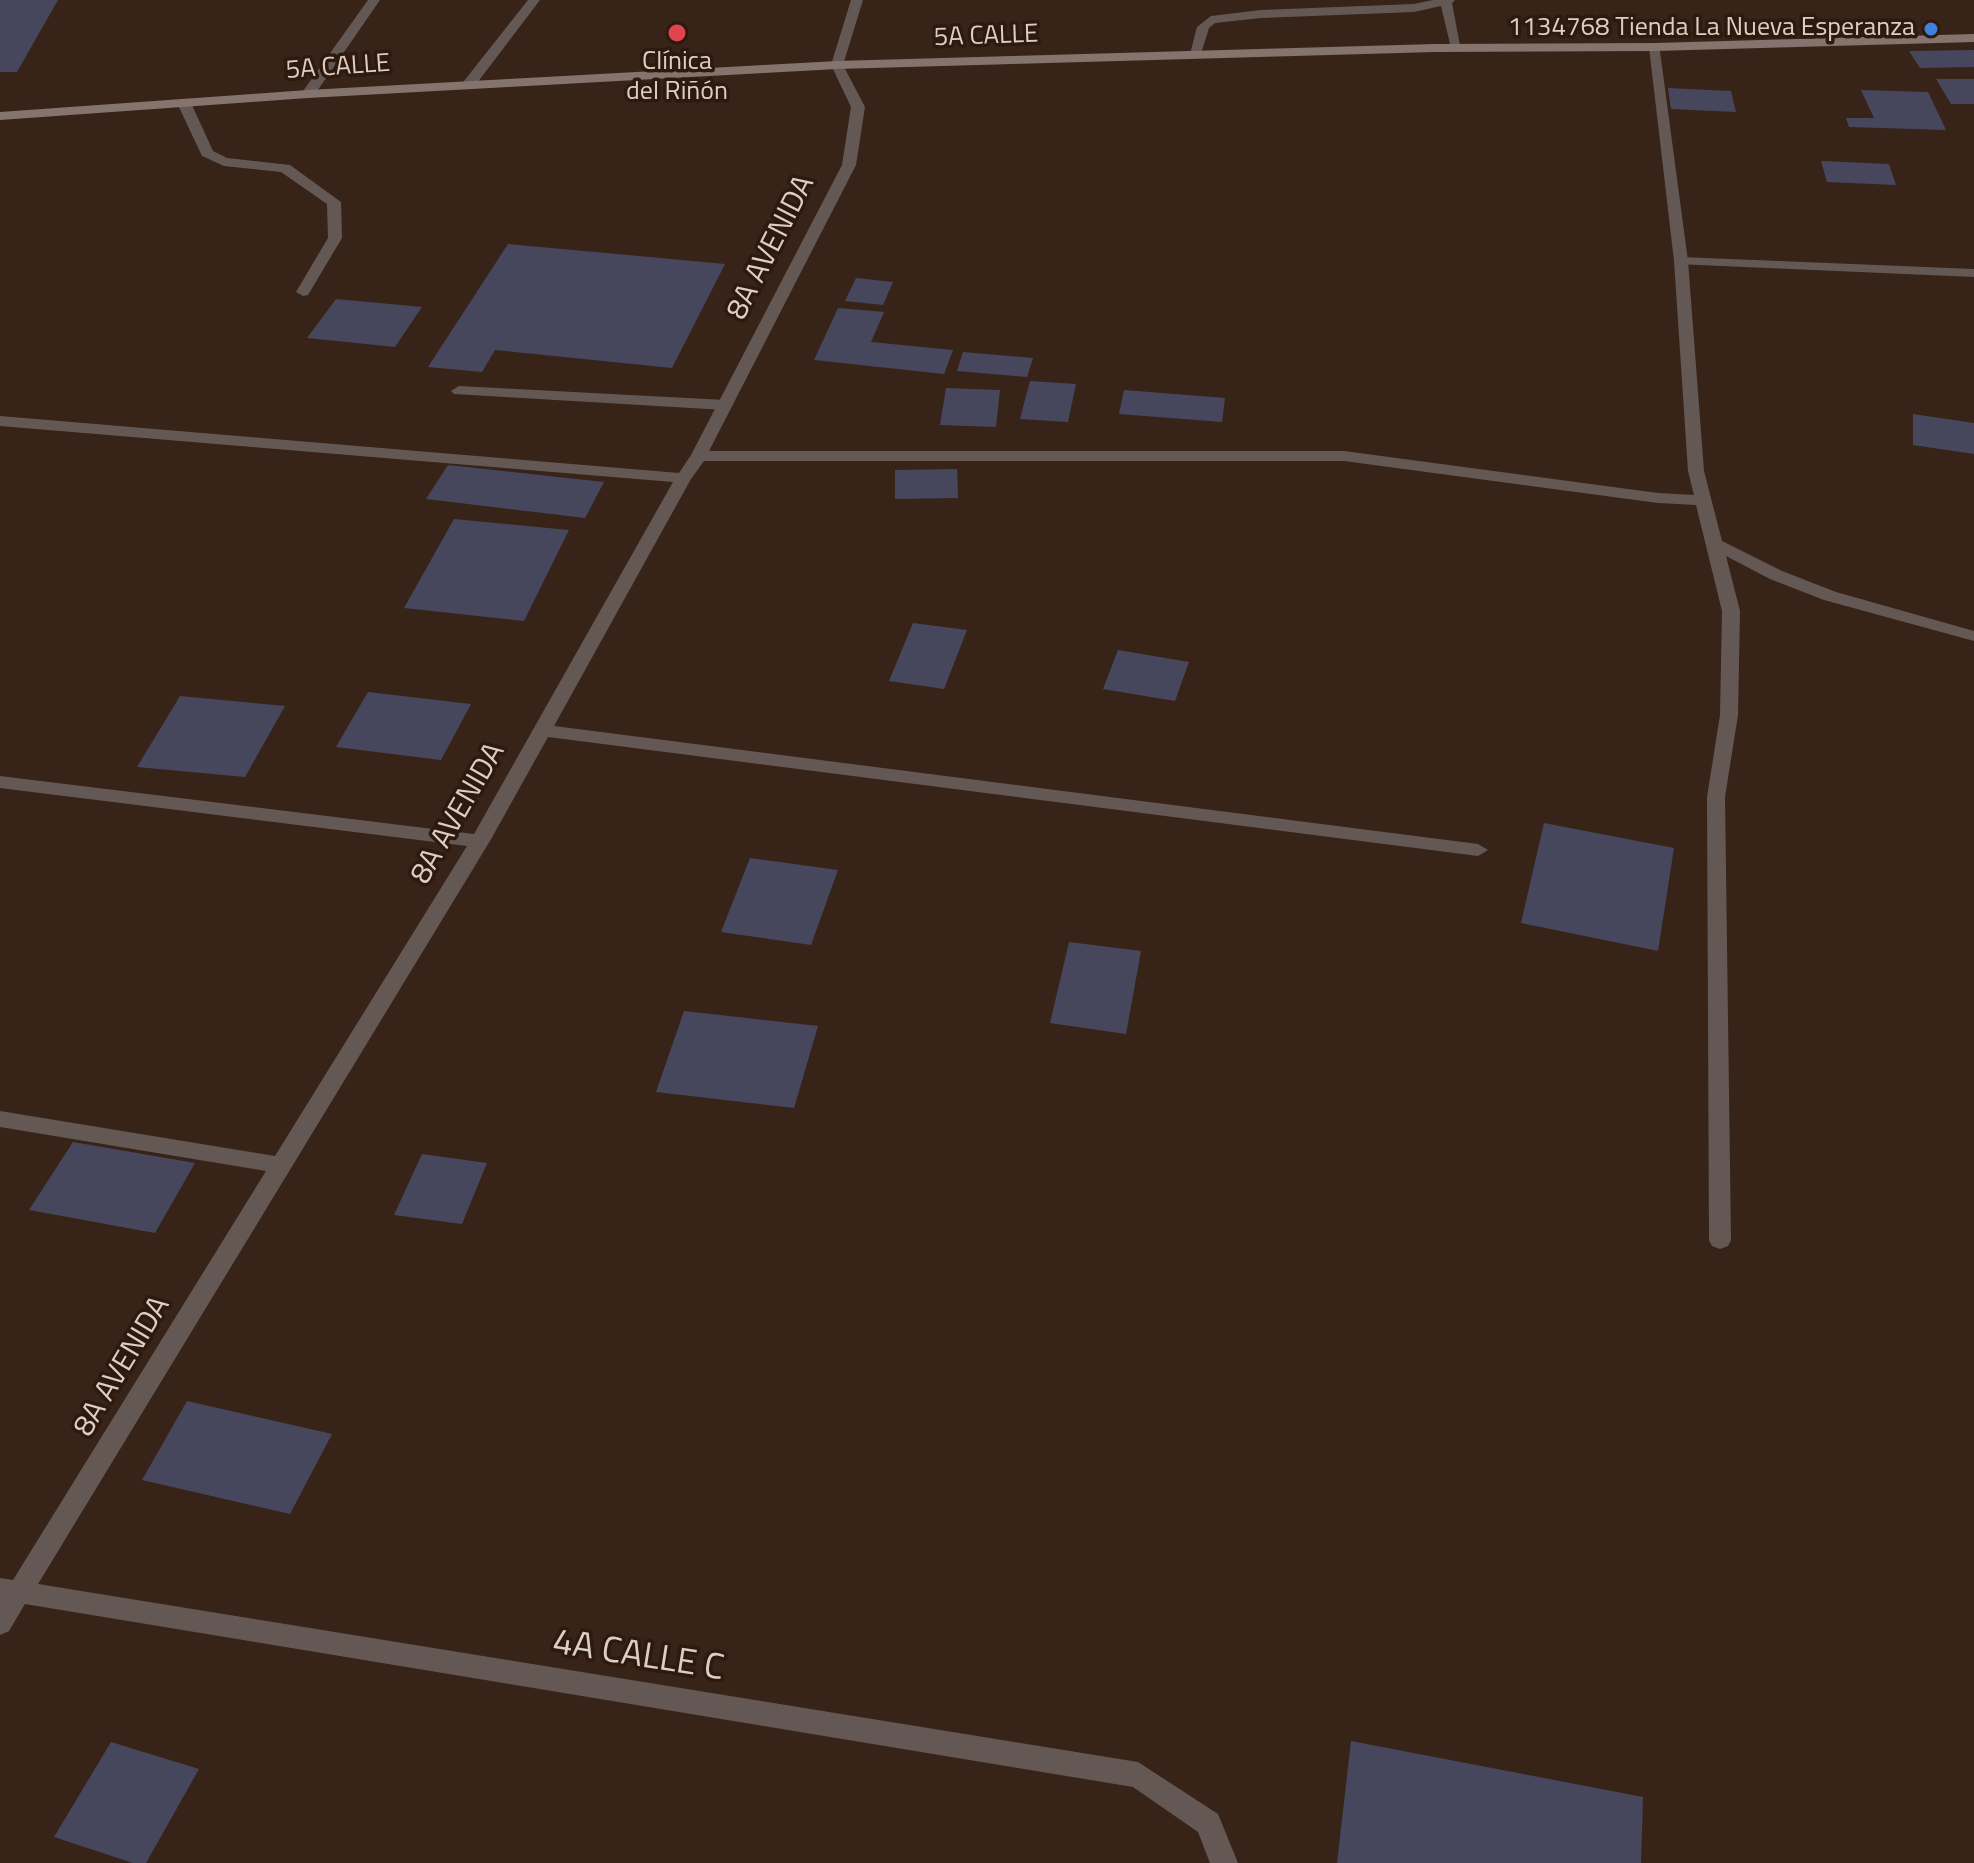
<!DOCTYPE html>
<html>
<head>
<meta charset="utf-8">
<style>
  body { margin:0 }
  canvas { display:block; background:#372318 }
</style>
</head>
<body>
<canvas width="1974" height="1863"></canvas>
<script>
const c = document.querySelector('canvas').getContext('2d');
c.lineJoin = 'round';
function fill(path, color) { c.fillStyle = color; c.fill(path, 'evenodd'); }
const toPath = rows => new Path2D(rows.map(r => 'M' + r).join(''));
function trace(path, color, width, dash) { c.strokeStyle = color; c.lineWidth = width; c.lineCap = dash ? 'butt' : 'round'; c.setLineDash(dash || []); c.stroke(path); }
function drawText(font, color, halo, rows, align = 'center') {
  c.font = font + ' "Titillium Web",sans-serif'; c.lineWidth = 7; c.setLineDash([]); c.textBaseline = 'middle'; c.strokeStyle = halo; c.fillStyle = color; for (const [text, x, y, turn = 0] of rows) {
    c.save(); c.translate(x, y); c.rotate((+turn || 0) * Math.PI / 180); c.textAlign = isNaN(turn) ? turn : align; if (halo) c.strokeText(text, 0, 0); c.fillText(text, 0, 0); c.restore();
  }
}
fill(toPath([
  [0,0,58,0,17,72,0,72],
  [1974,50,1974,67,1920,68,1909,51],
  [1936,79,1974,79,1974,104,1951,104],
  [1668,88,1731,91,1736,112,1671,109],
  [1861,90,1928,92,1946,130,1849,127,1846,118,1874,118],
  [1821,161,1889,164,1896,185,1827,182],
  [508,244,725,264,672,368,495,350,482,372,428,367],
  [856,278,893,282,883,305,845,301],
  [336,299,422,307,395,347,307,338],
  [838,308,884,312,871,342,953,350,944,374,814,360],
  [963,352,1033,358,1027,377,957,371],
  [1030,381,1076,384,1068,422,1020,419],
  [946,388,1000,390,996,427,940,425],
  [1124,390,1225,398,1222,422,1119,414],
  [1913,414,1974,423,1974,454,1913,445],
  [448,465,604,482,585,518,426,499],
  [957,469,958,498,895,499,895,470],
  [454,519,569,530,524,621,404,608],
  [913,623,967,630,944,689,889,681],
  [1118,650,1189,662,1175,701,1103,689],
  [368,692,471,704,441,760,336,747],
  [180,696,285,706,245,777,137,767],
  [1544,823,1674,848,1658,951,1521,923],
  [750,858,838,870,811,945,721,932],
  [1069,942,1141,951,1126,1034,1050,1023],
  [684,1011,818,1026,794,1108,656,1092],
  [73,1142,195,1163,155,1233,29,1210],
  [422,1154,487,1163,462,1224,394,1215],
  [187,1401,332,1434,290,1514,142,1480],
  [1351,1741,1643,1797,1641,1863,1337,1863],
  [111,1742,199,1769,146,1863,133,1863,54,1837]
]), '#46475d');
fill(toPath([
  [528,0,540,0,474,87,464,87,464,81,528,0],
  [1433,0,1455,0,1452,3,1461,51,1451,48,1441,6,1414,12,1261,18,1215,23,1209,28,1200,57,1190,54,1197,27,1211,16,1261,10,1414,4,1433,0],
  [1681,257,1974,269,1974,277,1676,264,1676,258,1681,257],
  [459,386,725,400,733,405,725,410,454,394,451,391,459,386]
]), '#645854');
fill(toPath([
  [368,0,380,0,313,97,303,97,301,94,368,0],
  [851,0,863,0,843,65,865,107,856,165,709,451,1344,451,1658,493,1694,495,1688,471,1674,261,1649,47,1659,44,1688,261,1704,471,1722,541,1782,571,1836,592,1974,631,1974,641,1824,600,1770,579,1726,556,1740,611,1738,715,1725,797,1731,1240,1728,1246,1720,1249,1712,1246,1709,1240,1707,797,1720,715,1722,611,1696,505,1658,503,1344,461,704,461,691,479,554,726,1478,844,1488,850,1478,856,548,737,490,841,38,1584,1138,1762,1218,1814,1238,1863,1210,1863,1198,1832,1133,1787,25,1604,9,1631,0,1635,0,1578,13,1580,266,1171,0,1127,0,1111,275,1156,467,846,0,788,0,776,474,834,673,482,0,426,0,416,679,473,691,455,842,165,851,107,831,65,851,0],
  [179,100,191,103,213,151,227,158,290,165,341,202,342,238,308,295,303,296,296,292,328,238,327,204,281,172,224,166,202,156,177,103,179,100]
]), '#645854');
fill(toPath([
  [1974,34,1974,42,1655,51,1435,52,837,69,308,98,0,120,0,112,308,90,837,61,1435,44,1655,43,1974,34]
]), '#85736d');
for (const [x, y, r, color] of [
  [1931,29,8,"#3f7fe0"],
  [677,33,10,"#e0444e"]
]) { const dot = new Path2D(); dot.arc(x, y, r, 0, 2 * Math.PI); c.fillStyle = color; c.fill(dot); trace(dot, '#2d190e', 3); }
drawText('26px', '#dccec7', '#2d190e', [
  ["1134768 Tienda La Nueva Esperanza",1915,29],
  ["Clínica",677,63,"center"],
  ["del Riñón",677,93,"center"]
], 'right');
drawText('26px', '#dccec7', '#2d190e', [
  ["5A CALLE",986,37,-2],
  ["5A CALLE",338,68,-4]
]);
drawText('30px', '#dccec7', '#2d190e', [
  ["8A AVENIDA",772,248,-63],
  ["8A AVENIDA",459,814,-60],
  ["8A AVENIDA",123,1367,-59]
]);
drawText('36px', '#dccec7', '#2d190e', [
  ["4A CALLE C",638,1657,9]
]);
</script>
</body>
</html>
